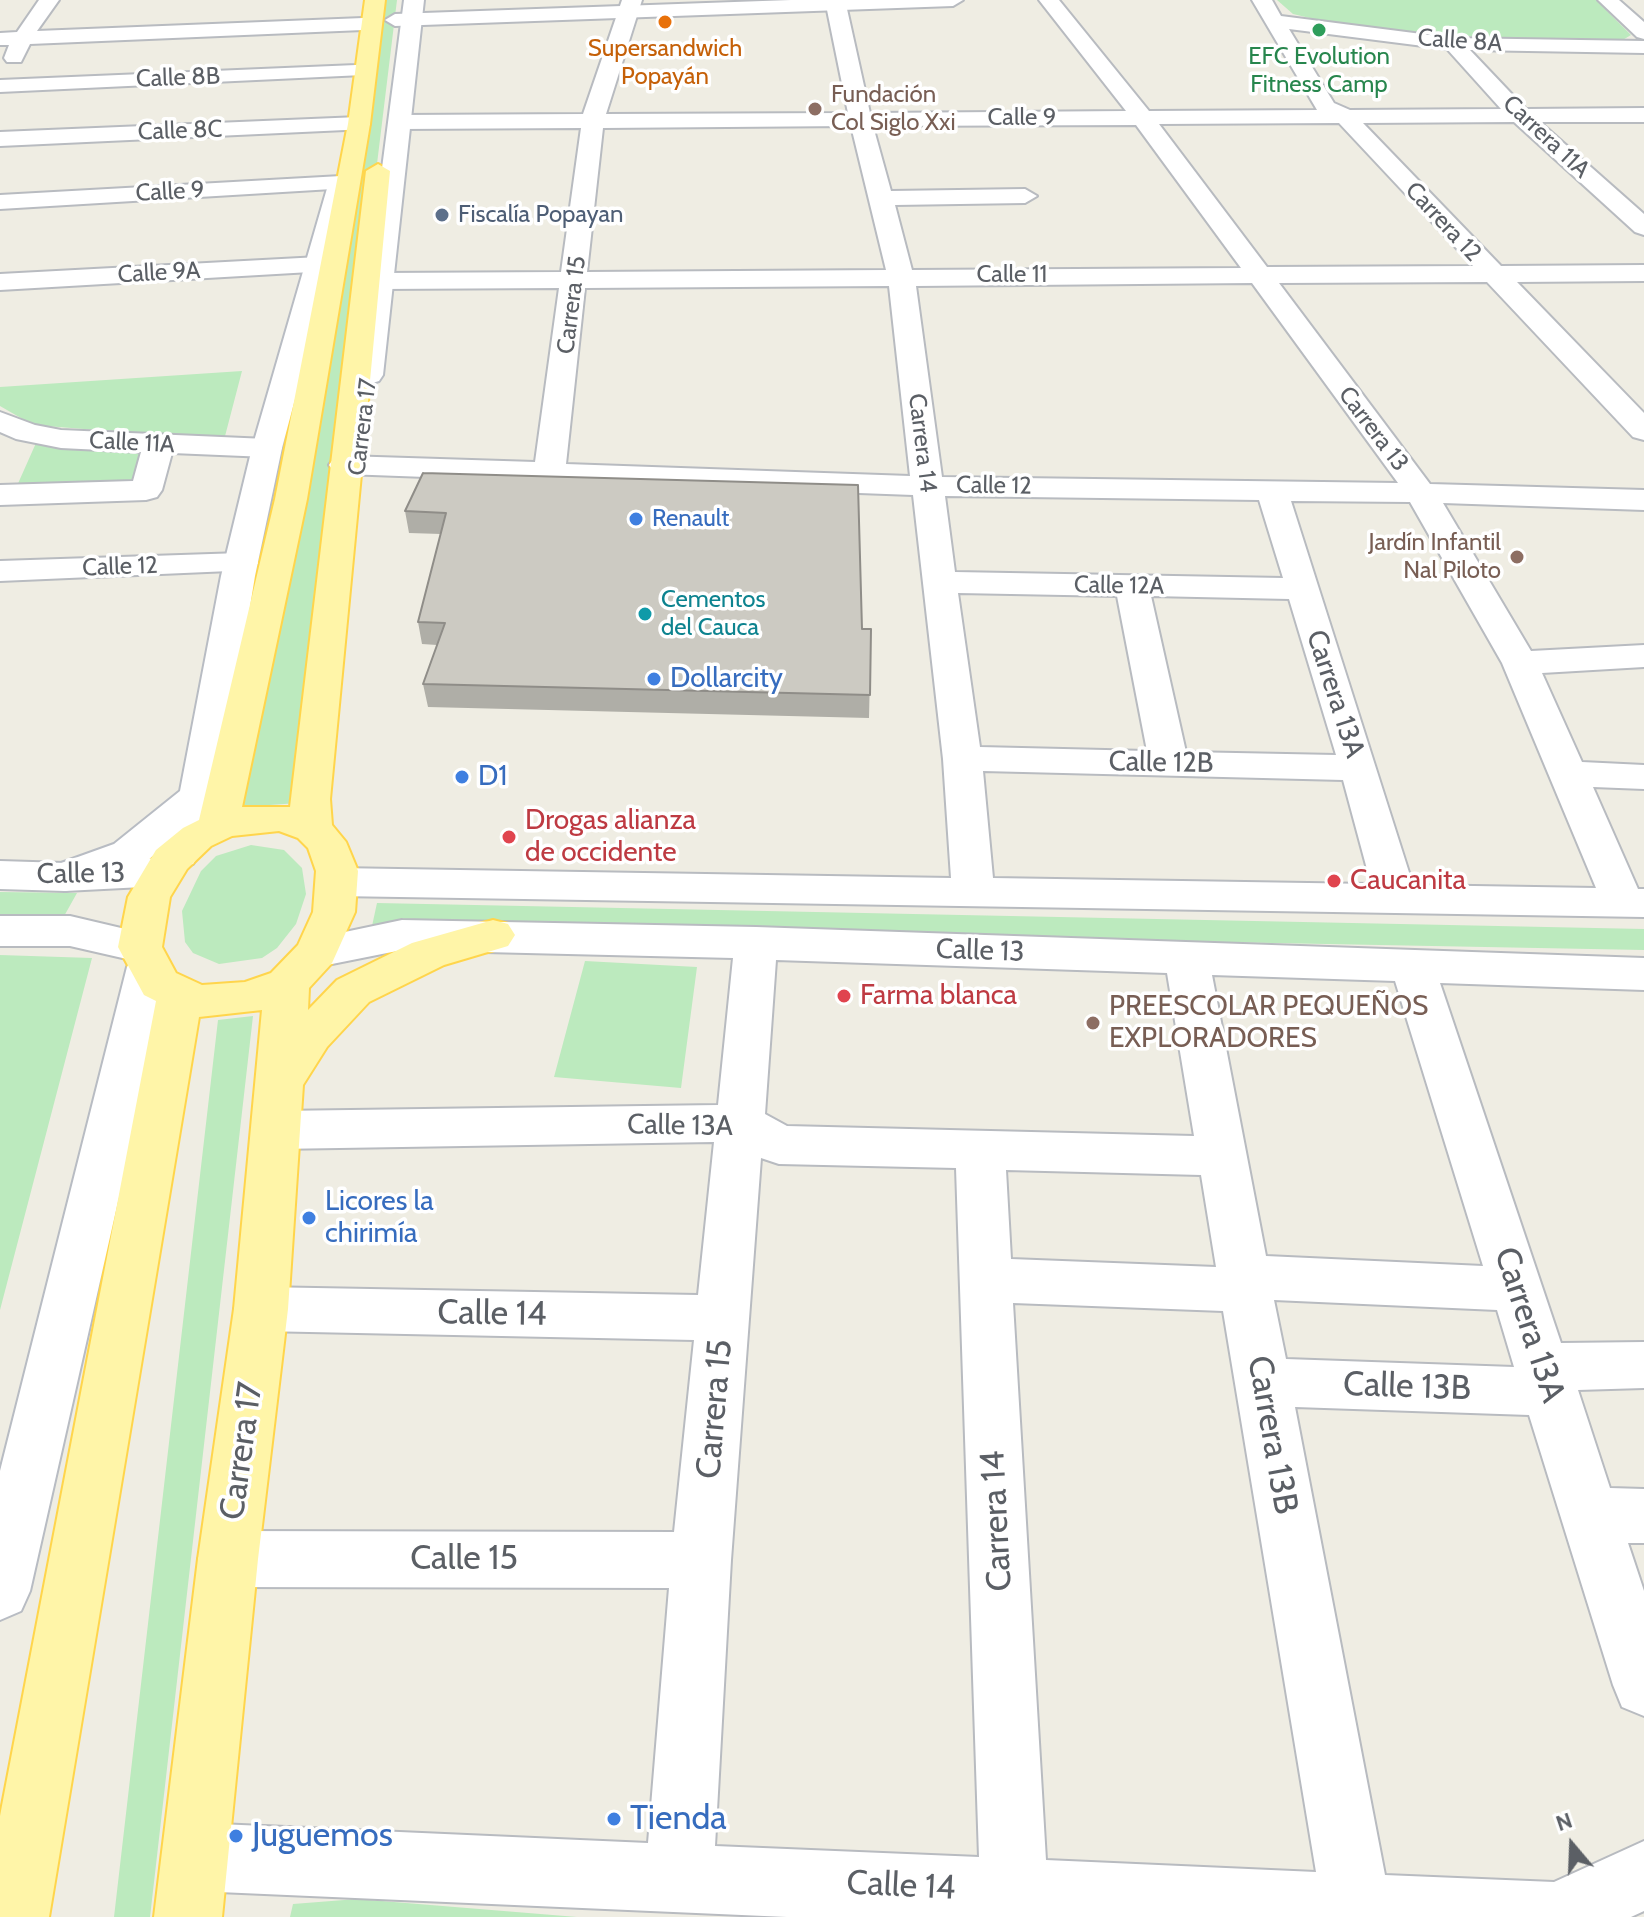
<!DOCTYPE html>
<html>
<head>
<meta charset="utf-8">
<style>
  body { margin:0 }
  #map { position:relative; width:1644px; height:1917px; overflow:hidden; background:#efede3; font-family:Cabin,sans-serif }
  canvas { display:block }
  .north { position:absolute; left:1532px; top:1805px; width:80px; height:80px; -webkit-text-stroke:6px #fff; paint-order:stroke; rotate:341deg; font-size:22px; font-weight:700; line-height:32px; text-align:center; color:#5b5f65 }
  .north::after { content:''; display:block; margin:auto; width:28px; height:36px; background:#5b5f65; clip-path:polygon(50% 0,100% 100%,50% 72%,0 100%) }
</style>
</head>
<body>
<div id="map">
<canvas width="1644" height="1917"></canvas>
<div class="north">N</div>
</div>
<script>
const c = document.querySelector('canvas').getContext('2d');
c.lineJoin = 'round';
function fill(path, color) { c.fillStyle = color; c.fill(path, 'evenodd'); }
const toPath = rows => new Path2D(rows.map(r => 'M' + r).join(''));
function trace(path, color, width, dash) { c.strokeStyle = color; c.lineWidth = width; c.lineCap = dash ? 'butt' : 'round'; c.setLineDash(dash || []); c.stroke(path); }
function drawText(font, color, halo, rows, align = 'center') {
  c.font = font + ' Cabin,sans-serif'; c.lineWidth = 7; c.setLineDash([]); c.textBaseline = 'middle'; c.strokeStyle = halo; c.fillStyle = color; for (const [text, x, y, turn = 0] of rows) {
    c.save(); c.translate(x, y); c.rotate((+turn || 0) * Math.PI / 180); c.textAlign = isNaN(turn) ? turn : align; if (halo) c.strokeText(text, 0, 0); c.fillText(text, 0, 0); c.restore();
  }
}
fill(toPath([
  [381,0,397,0,299,803,240,807],
  [1277,0,1596,0,1631,35,1621,41,1494,38,1347,27,1293,14],
  [242,371,224,440,33,425,0,406,0,387],
  [36,443,146,450,136,484,16,488],
  [251,845,284,850,302,868,306,894,296,924,277,948,262,958,219,964,193,953,185,942,182,911,201,871,216,856],
  [0,892,77,893,63,918,0,917],
  [377,903,1644,929,1644,950,372,926],
  [0,955,92,958,0,1310],
  [585,961,697,967,681,1088,554,1077],
  [253,1016,150,1917,114,1917,218,1020],
  [357,1899,577,1917,290,1917,293,1904]
]), '#bceabe');
const minor = toPath([
  [39,0,59,0,37,31,363,18,373,24,363,30,30,44,21,62,7,62,4,58,9,45,0,45,0,33,17,32,39,0],
  [622,0,642,0,606,114,848,113,825,0,845,0,870,113,1126,111,1039,0,1059,0,1149,111,1317,110,1252,0,1272,0,1281,16,1453,38,1644,41,1644,53,1470,50,1526,109,1644,108,1644,122,1540,122,1644,214,1644,235,1635,232,1514,122,1363,123,1501,266,1644,265,1644,281,1517,282,1644,413,1644,440,1633,437,1487,282,1279,283,1430,484,1644,490,1644,510,1443,503,1531,651,1644,645,1644,667,1542,673,1582,762,1644,765,1644,789,1593,787,1638,889,1644,889,1644,917,337,896,322,892,316,882,322,872,337,868,951,878,943,759,913,495,345,474,334,472,329,465,334,458,345,456,535,462,559,288,380,289,371,287,367,281,371,275,380,273,561,272,581,128,400,129,389,122,400,115,583,114,622,0],
  [1289,29,1447,49,1501,109,1350,110,1334,103,1289,29],
  [1339,123,1473,266,1267,267,1159,124,1339,123],
  [1136,125,1241,268,912,270,895,205,1025,203,1037,196,1025,189,891,191,873,126,1136,125],
  [851,126,886,270,587,272,603,128,851,126],
  [1252,283,1398,483,942,477,916,286,1252,283],
  [889,286,910,476,566,464,585,288,889,286],
  [945,496,1259,500,1283,578,955,572,945,496],
  [1291,501,1410,502,1502,663,1596,888,1413,885,1291,501],
  [958,593,1117,596,1147,751,980,747,958,593],
  [1151,596,1289,599,1336,755,1186,752,1151,596],
  [983,771,1343,780,1371,884,993,878,983,771],
  [1598,0,1619,0,1644,22,1644,39,1637,37,1598,0],
  [356,65,363,67,367,71,363,75,0,92,0,80,356,65],
  [359,117,370,124,367,129,0,146,0,132,359,117],
  [341,176,349,178,353,183,349,188,0,209,0,195,341,176],
  [319,257,328,259,332,265,328,271,0,290,0,274,319,257],
  [0,412,35,425,61,430,267,439,278,441,282,448,278,455,267,457,172,453,162,490,157,497,146,500,0,505,0,485,133,481,141,452,61,448,16,439,0,432,0,412],
  [241,553,253,556,258,563,253,570,0,581,0,561,241,553],
  [162,858,177,862,183,872,177,882,162,886,65,891,0,889,0,861,65,863,162,858],
  [0,916,70,916,155,936,162,947,155,958,140,962,70,946,0,946,0,916],
  [402,920,756,927,1644,958,1644,990,1440,983,1561,1343,1644,1342,1644,1388,1578,1390,1610,1488,1644,1489,1644,1543,1628,1543,1644,1591,1644,1716,1622,1707,1613,1685,1529,1415,1295,1407,1385,1875,1554,1882,1644,1841,1644,1911,1631,1917,787,1917,196,1891,172,1881,162,1857,172,1833,196,1823,648,1843,669,1588,228,1587,207,1579,198,1559,207,1539,228,1531,674,1532,694,1340,261,1331,242,1325,234,1309,242,1293,261,1287,698,1295,714,1142,277,1149,260,1143,253,1130,260,1117,277,1111,718,1105,733,958,402,950,317,967,302,963,295,952,302,941,402,920],
  [776,960,1167,973,1194,1136,787,1126,765,1114,776,960],
  [1212,975,1395,981,1483,1266,1266,1256,1212,975],
  [761,1158,779,1164,956,1168,979,1857,715,1846,731,1560,761,1158],
  [1006,1170,1201,1175,1216,1267,1011,1259,1006,1170],
  [1274,1300,1497,1310,1514,1367,1286,1359,1274,1300],
  [1013,1303,1223,1311,1316,1872,1046,1860,1013,1303]
]);
const tertiary = toPath([
  [791,0,963,0,953,6,395,26,385,20,395,14,791,0]
]);
const secondary = toPath([
  [404,0,424,0,383,375,379,381,369,384,359,381,355,375,404,0],
  [340,178,352,185,282,448,255,576,219,797,199,854,193,864,178,867,163,864,158,851,144,864,80,887,65,891,50,887,44,877,50,867,114,844,180,791,221,576,252,448,328,185,340,178],
  [149,952,165,956,171,967,30,1591,21,1611,0,1620,0,1471,127,967,133,956,149,952]
]);
const primary = toPath([
  [365,0,385,0,370,124,307,499,242,807,290,807,366,171,378,164,390,171,330,799,332,825,346,842,358,871,355,912,332,963,309,988,308,1010,337,980,412,943,493,920,508,924,515,935,508,946,444,965,369,1002,327,1047,303,1085,288,1309,258,1559,222,1917,154,1917,198,1559,234,1309,262,1010,199,1017,49,1917,0,1917,0,1816,156,1001,144,995,118,947,128,897,156,850,183,828,199,820,275,499,348,124,365,0],
  [279,831,298,838,308,848,316,871,313,912,298,945,271,973,245,982,202,985,176,973,162,947,170,897,187,869,211,846,232,836,279,831]
]);
trace(minor, '#b8bbc0', 4);
trace(tertiary, '#b8bbc0', 4);
trace(secondary, '#b8bcc3', 4);
trace(primary, '#ffd54c', 4);
fill(minor, '#fff');
fill(tertiary, '#fff');
fill(secondary, '#fff');
fill(primary, '#fff5a8');
fill(toPath([
  [423,473,862,629,871,629,869,718,428,707,423,684,437,645,422,644,418,622,441,534,409,533,405,511]
]), '#afaea7');
const building = toPath([
  [423,473,858,485,862,629,871,629,870,695,423,684,445,623,418,622,446,513,405,511,423,473]
]);
fill(building, '#cccac2');
trace(building, '#8f8d88', 2);
for (const [x, y, r, color] of [
  [665,22,8,"#e8710a"],
  [1319,30,8,"#2e9e5b"],
  [815,109,8,"#8d6e63"],
  [442,215,8,"#5c6f8a"],
  [636,519,8,"#3f7fe0"],
  [1517,557,8,"#8d6e63"],
  [645,614,8,"#0f9aa8"],
  [654,679,8,"#3f7fe0"],
  [462,777,8,"#3f7fe0"],
  [509,837,8,"#e0444e"],
  [1334,881,8,"#e0444e"],
  [844,996,8,"#e0444e"],
  [1093,1023,8,"#8d6e63"],
  [309,1218,8,"#3f7fe0"],
  [614,1819,8,"#3f7fe0"],
  [236,1836,8,"#3f7fe0"]
]) { const dot = new Path2D(); dot.arc(x, y, r, 0, 2 * Math.PI); c.fillStyle = color; c.fill(dot); trace(dot, '#fff', 3); }
drawText('24px', '#5b5f65', '#fff', [
  ["Calle 8A",1460,41,4],
  ["Calle 8B",178,78,-2],
  ["Calle 9",1022,118],
  ["Calle 8C",180,131,-2],
  ["Carrera 11A",1546,137,43],
  ["Calle 9",170,192,-3],
  ["Carrera 12",1443,222,47],
  ["Calle 9A",159,273,-3],
  ["Calle 11",1012,275],
  ["Carrera 15",572,305,-83],
  ["Carrera 17",363,427,-83],
  ["Carrera 13",1373,429,53],
  ["Calle 11A",132,443,3],
  ["Carrera 14",922,443,83],
  ["Calle 12",994,486,1],
  ["Calle 12",120,567,-2],
  ["Calle 12A",1119,586,1]
]);
drawText('24px', '#c56008', '#fff', [
  ["Supersandwich",665,49],
  ["Popayán",665,77]
]);
drawText('24px', '#27864d', '#fff', [
  ["EFC Evolution",1319,57],
  ["Fitness Camp",1319,85]
]);
drawText('24px', '#785e54', '#fff', [
  ["Fundación",831,95],
  ["Col Siglo Xxi",831,123],
  ["Jardín Infantil",1501,543,"right"],
  ["Nal Piloto",1501,571,"right"]
], 'left');
drawText('24px', '#4e5e75', '#fff', [
  ["Fiscalía Popayan",458,215]
], 'left');
drawText('24px', '#366cbe', '#fff', [
  ["Renault",652,519]
], 'left');
drawText('24px', '#0d838f', '#fff', [
  ["Cementos",661,600],
  ["del Cauca",661,628]
], 'left');
drawText('28px', '#366cbe', '#fff', [
  ["Dollarcity",670,679],
  ["D1",478,777],
  ["Licores la",325,1202],
  ["chirimía",325,1234]
], 'left');
drawText('28px', '#5b5f65', '#fff', [
  ["Carrera 13A",1335,694,72],
  ["Calle 12B",1161,763,1],
  ["Calle 13",81,874,-1],
  ["Calle 13",980,951,2],
  ["Calle 13A",680,1126,1]
]);
drawText('28px', '#be3a42', '#fff', [
  ["Drogas alianza",525,821],
  ["de occidente",525,853],
  ["Caucanita",1350,881],
  ["Farma blanca",860,996]
], 'left');
drawText('28px', '#785e54', '#fff', [
  ["PREESCOLAR PEQUEÑOS",1109,1007],
  ["EXPLORADORES",1109,1039]
], 'left');
drawText('34px', '#5b5f65', '#fff', [
  ["Calle 14",492,1314,1],
  ["Carrera 13A",1529,1325,72],
  ["Calle 13B",1407,1387,2],
  ["Carrera 15",715,1409,-85],
  ["Carrera 13B",1272,1435,80],
  ["Carrera 17",242,1451,-82],
  ["Carrera 14",997,1521,-93],
  ["Calle 15",464,1559],
  ["Calle 14",901,1886,3]
]);
drawText('34px', '#366cbe', '#fff', [
  ["Tienda",630,1819],
  ["Juguemos",252,1836]
], 'left');
</script>
</body>
</html>
